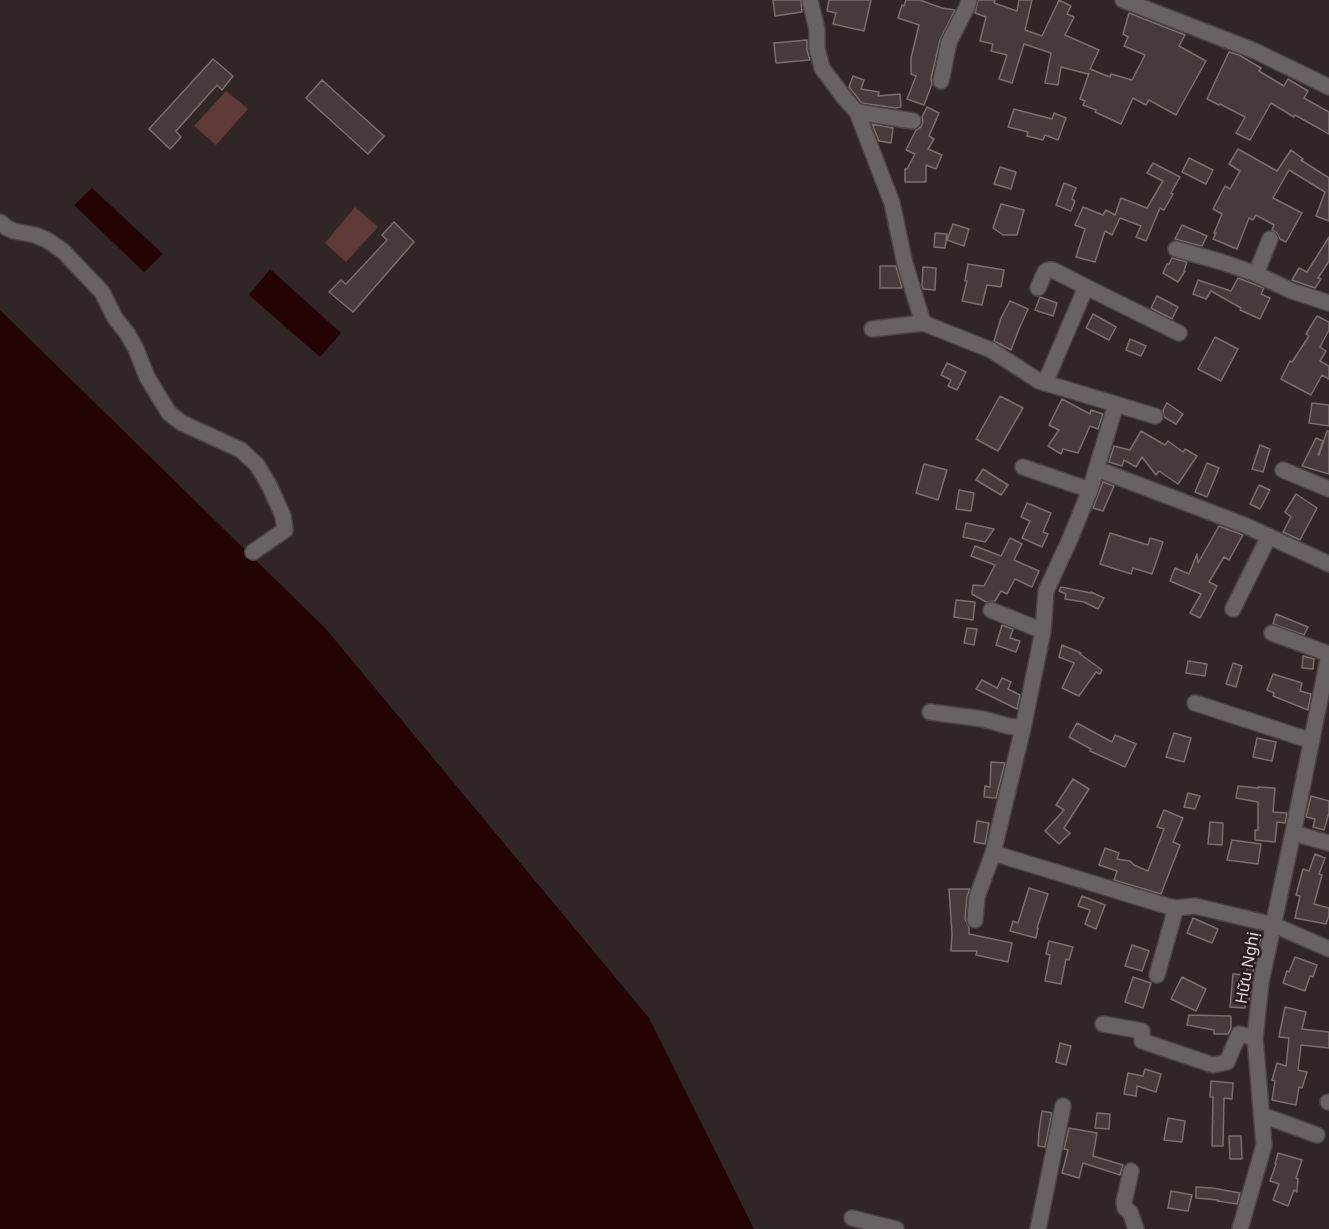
<!DOCTYPE html>
<html>
<head>
<meta charset="utf-8">
<style>
  body { margin:0 }
  canvas { display:block; background:#302625 }
</style>
</head>
<body>
<canvas width="1329" height="1229"></canvas>
<script>
const c = document.querySelector('canvas').getContext('2d');
c.lineJoin = 'round';
function fill(path, color) { c.fillStyle = color; c.fill(path, 'evenodd'); }
const toPath = rows => new Path2D(rows.map(r => 'M' + r).join(''));
function trace(path, color, width, dash) { c.strokeStyle = color; c.lineWidth = width; c.lineCap = dash ? 'butt' : 'round'; c.setLineDash(dash || []); c.stroke(path); }
function drawText(font, color, halo, rows, align = 'center') {
  c.font = font + ' "Noto Sans",sans-serif'; c.lineWidth = 5; c.setLineDash([]); c.textBaseline = 'middle'; c.strokeStyle = halo; c.fillStyle = color; for (const [text, x, y, turn = 0] of rows) {
    c.save(); c.translate(x, y); c.rotate((+turn || 0) * Math.PI / 180); c.textAlign = isNaN(turn) ? turn : align; if (halo) c.strokeText(text, 0, 0); c.fillText(text, 0, 0); c.restore();
  }
}
fill(toPath([
  [226,91,248,109,216,145,194,126],
  [355,207,378,227,346,262,325,243]
]), '#5f3b38');
fill(toPath([
  [92,188,163,254,144,272,74,205],
  [270,269,341,333,320,357,249,295],
  [0,310,326,629,649,1018,754,1229,0,1229]
]), '#230303');
const building = toPath([
  [773,0,801,0,802,12,775,16,773,0],
  [829,0,871,0,864,31,833,24,836,13,827,11,829,0],
  [906,0,920,0,942,8,955,10,940,40,931,79,932,84,924,105,907,99,916,76,911,74,911,58,919,25,898,18,902,5,904,6,906,0],
  [978,0,995,0,994,3,1017,11,1019,0,1032,0,1025,30,1042,36,1059,0,1071,6,1067,14,1074,17,1065,35,1099,50,1090,69,1110,77,1111,74,1132,80,1145,55,1124,46,1128,37,1123,34,1129,13,1185,35,1179,46,1206,61,1176,115,1149,100,1146,105,1133,98,1121,124,1095,112,1096,110,1083,105,1085,101,1080,99,1089,73,1088,74,1061,67,1058,85,1045,83,1051,53,1024,44,1012,83,999,79,1007,55,991,51,993,44,980,41,986,17,975,13,978,0],
  [807,40,807,50,810,60,776,63,774,43,807,40],
  [1229,52,1239,55,1261,68,1259,71,1284,86,1288,79,1308,91,1304,98,1329,112,1329,134,1295,115,1294,117,1271,103,1250,140,1236,133,1245,117,1220,104,1219,105,1207,99,1229,52],
  [213,59,233,76,222,90,217,85,176,131,181,137,170,149,149,129,213,59],
  [853,76,864,80,861,89,879,92,878,96,900,94,901,107,896,108,862,103,849,87,853,76],
  [322,80,384,136,368,154,306,98,322,80],
  [927,107,939,113,929,136,934,139,928,149,942,155,936,169,926,165,926,182,905,182,905,169,907,169,915,154,906,150,916,130,921,127,923,122,922,117,927,107],
  [1014,109,1052,119,1054,113,1066,118,1058,140,1045,135,1043,140,1027,136,1028,132,1008,127,1014,109],
  [872,124,893,128,891,143,879,141,872,124],
  [1238,149,1277,171,1291,150,1303,159,1301,160,1329,178,1329,221,1316,216,1325,192,1289,170,1273,198,1302,213,1286,242,1280,239,1277,233,1272,230,1274,225,1256,215,1253,220,1249,218,1237,249,1213,239,1216,233,1214,233,1222,214,1213,209,1225,186,1230,189,1240,171,1229,164,1238,149],
  [1189,158,1213,170,1206,184,1182,172,1189,158],
  [1153,163,1180,177,1171,193,1173,194,1164,210,1160,208,1146,241,1136,237,1141,226,1120,218,1112,235,1105,231,1095,262,1076,257,1085,229,1075,225,1083,207,1103,215,1106,210,1115,215,1121,198,1147,208,1163,181,1147,173,1153,163],
  [1000,167,1016,172,1011,189,994,184,1000,167],
  [1064,183,1076,188,1072,199,1075,201,1071,211,1056,205,1064,183],
  [1001,204,1024,210,1017,235,1003,235,993,228,1001,204],
  [394,222,414,242,353,312,329,292,341,280,346,284,387,240,382,235,394,222],
  [953,224,969,229,964,246,947,240,953,224],
  [1182,225,1207,236,1202,246,1175,239,1182,225],
  [935,233,947,234,945,248,934,247,935,233],
  [1329,237,1329,261,1318,278,1321,279,1315,288,1292,280,1299,268,1307,272,1329,237],
  [1172,258,1187,262,1184,271,1185,271,1178,282,1163,273,1167,264,1169,264,1172,258],
  [968,264,1004,270,1001,287,987,285,982,305,962,301,967,281,965,281,968,264],
  [880,266,896,266,902,288,880,288,880,266],
  [923,267,936,268,935,290,923,289,922,285,923,267],
  [1238,278,1264,288,1261,294,1270,298,1260,319,1240,310,1241,308,1211,291,1206,299,1193,294,1198,280,1231,291,1238,278],
  [1157,296,1178,307,1172,319,1151,308,1157,296],
  [1040,297,1057,303,1053,316,1035,310,1040,297],
  [1010,301,1028,309,1019,329,1011,350,994,341,1001,318,1010,301],
  [1093,314,1116,327,1109,340,1086,328,1093,314],
  [1317,316,1329,322,1329,330,1320,347,1326,351,1320,361,1329,366,1329,379,1322,375,1311,395,1281,379,1290,361,1292,362,1309,336,1306,334,1317,316],
  [1215,337,1238,349,1221,381,1198,369,1215,337],
  [1130,339,1146,346,1141,356,1126,350,1130,339],
  [947,363,966,372,957,390,948,386,951,380,941,375,947,363],
  [1000,396,1023,408,998,451,976,439,1000,396],
  [1062,399,1090,414,1091,410,1103,414,1098,429,1090,426,1078,453,1063,449,1061,454,1048,446,1059,430,1049,425,1062,399],
  [1167,403,1183,414,1176,424,1164,417,1163,410,1167,403],
  [1312,403,1329,405,1329,426,1309,423,1312,403],
  [1141,431,1165,445,1168,441,1183,452,1185,449,1197,456,1178,484,1159,471,1156,475,1142,457,1136,467,1124,460,1122,466,1109,462,1114,446,1130,450,1141,431],
  [1327,431,1329,431,1329,474,1302,466,1316,438,1323,441,1318,455,1319,455,1327,431],
  [1260,445,1270,449,1263,472,1252,469,1260,445],
  [1207,463,1219,468,1207,497,1195,492,1207,463],
  [924,464,947,470,938,500,916,493,924,464],
  [983,469,1008,485,1001,495,976,480,983,469],
  [1103,482,1114,486,1103,511,1093,508,1103,482],
  [1259,485,1270,490,1260,509,1250,504,1259,485],
  [959,490,974,493,971,511,956,509,959,490],
  [1296,494,1317,508,1300,540,1283,532,1291,517,1285,512,1296,494],
  [1027,503,1051,513,1043,532,1048,534,1042,547,1022,538,1030,521,1021,517,1027,503],
  [966,523,994,529,985,542,963,537,966,523],
  [1219,526,1243,535,1229,560,1224,557,1209,582,1217,586,1200,618,1190,613,1201,594,1170,581,1175,568,1189,574,1197,554,1198,563,1219,526],
  [1110,533,1148,545,1150,538,1163,542,1152,574,1133,568,1131,574,1100,564,1110,533],
  [1010,538,1022,544,1014,560,1039,571,1032,587,1015,579,1007,594,1001,591,995,601,986,602,972,594,973,585,984,586,995,565,971,556,975,546,1001,556,1010,538],
  [1061,587,1091,593,1091,592,1104,598,1098,609,1084,602,1065,599,1066,594,1059,591,1061,587],
  [956,600,975,602,973,620,954,617,956,600],
  [1276,614,1308,627,1304,635,1273,624,1276,614],
  [1002,625,1013,629,1010,638,1020,641,1016,652,996,645,1002,625],
  [967,628,977,629,974,645,964,643,967,628],
  [1062,645,1081,653,1080,654,1102,670,1100,674,1096,672,1079,696,1062,688,1074,663,1059,657,1062,645],
  [1303,656,1314,659,1313,669,1302,668,1303,656],
  [1188,661,1207,664,1205,676,1186,673,1188,661],
  [1233,663,1242,666,1236,687,1226,684,1233,663],
  [1273,674,1302,683,1300,691,1311,694,1308,710,1273,696,1274,693,1267,690,1273,674],
  [1002,678,1011,682,1008,689,1020,695,1017,709,976,689,982,680,997,688,1002,678],
  [1077,723,1112,742,1115,735,1136,744,1125,767,1090,751,1091,749,1069,737,1077,723],
  [1174,733,1191,738,1184,762,1166,757,1174,733],
  [1257,738,1276,742,1272,761,1253,757,1257,738],
  [991,762,1005,763,996,798,984,797,985,786,990,787,991,762],
  [1073,779,1089,789,1064,828,1070,833,1059,844,1045,831,1064,810,1056,805,1073,779],
  [1238,786,1258,788,1258,787,1275,788,1273,812,1287,813,1285,823,1277,822,1275,842,1255,840,1255,830,1258,830,1258,802,1236,798,1238,786],
  [1188,793,1200,796,1195,809,1184,807,1188,793],
  [1311,796,1329,801,1329,813,1324,830,1313,827,1315,819,1306,817,1311,796],
  [1164,810,1183,818,1173,842,1180,845,1161,894,1114,880,1117,871,1099,865,1105,848,1119,853,1117,859,1130,861,1134,865,1148,871,1164,829,1157,827,1164,810],
  [977,821,989,823,985,844,974,842,977,821],
  [1210,822,1223,823,1222,845,1208,844,1210,822],
  [1232,840,1261,844,1258,864,1227,860,1232,840],
  [1315,854,1325,858,1319,874,1322,875,1314,904,1329,908,1329,915,1326,924,1295,918,1300,896,1296,895,1303,869,1309,871,1315,854],
  [1029,888,1048,894,1037,928,1038,928,1036,938,1010,931,1013,921,1018,923,1029,888],
  [949,889,970,889,967,896,965,919,969,927,969,934,1012,943,1008,962,976,955,977,951,951,951,952,934,949,889],
  [1082,896,1105,905,1096,929,1085,924,1090,910,1078,906,1082,896],
  [1193,918,1218,929,1212,943,1187,933,1193,918],
  [1254,936,1261,937,1251,980,1249,1000,1246,999,1245,1008,1230,1007,1233,974,1246,975,1254,936],
  [1049,941,1073,947,1069,960,1066,959,1061,984,1045,981,1050,955,1046,954,1049,941],
  [1132,945,1149,951,1142,971,1125,966,1132,945],
  [1295,957,1317,965,1313,977,1310,976,1305,991,1283,983,1287,971,1289,972,1295,957],
  [1133,977,1151,983,1143,1008,1125,1002,1133,977],
  [1182,977,1206,989,1196,1011,1171,999,1182,977],
  [1285,1007,1306,1012,1302,1029,1329,1032,1329,1048,1301,1045,1298,1070,1307,1072,1302,1088,1299,1087,1296,1105,1272,1100,1275,1081,1272,1080,1277,1063,1286,1066,1289,1038,1279,1037,1285,1007],
  [1189,1015,1231,1016,1231,1028,1228,1034,1214,1034,1214,1030,1187,1025,1189,1015],
  [1060,1043,1071,1046,1066,1065,1056,1062,1060,1043],
  [1145,1069,1161,1074,1156,1092,1137,1086,1136,1096,1124,1094,1128,1073,1143,1076,1145,1069],
  [1211,1081,1233,1083,1232,1099,1224,1098,1223,1146,1212,1146,1213,1097,1210,1097,1211,1081],
  [1042,1111,1052,1113,1045,1147,1038,1146,1039,1131,1042,1111],
  [1097,1113,1110,1114,1109,1129,1095,1128,1097,1113],
  [1168,1118,1185,1121,1182,1142,1164,1140,1168,1118],
  [1069,1128,1097,1133,1093,1156,1123,1165,1120,1175,1083,1163,1079,1178,1062,1173,1068,1150,1064,1149,1069,1128],
  [1229,1136,1241,1136,1242,1159,1230,1159,1229,1136],
  [1278,1153,1302,1160,1296,1178,1298,1179,1297,1192,1294,1190,1288,1206,1273,1200,1279,1184,1270,1181,1276,1164,1275,1164,1278,1153],
  [1196,1187,1213,1188,1240,1193,1237,1204,1217,1201,1218,1200,1196,1198,1196,1187],
  [1171,1191,1192,1195,1188,1211,1168,1208,1171,1191]
]);
fill(building, '#463b3a');
trace(building, '#7b6f6d', 1.5);
const minor = toPath([
  [810,0,817,30,817,48,822,68,846,100,857,112,892,203,905,264,923,323,872,329],
  [1123,0,1255,51,1329,87],
  [941,81,949,42,967,7,969,0],
  [857,112,913,121],
  [0,222,7,228,14,231,35,235,47,240,63,251,102,292,115,318,127,333,136,349,147,377,169,413,182,423,241,450,257,465,269,485,283,516,285,530,253,552],
  [1176,249,1222,262,1256,274,1292,291,1329,303],
  [1256,274,1270,239],
  [1038,288,1045,272,1048,270,1053,270,1086,287],
  [923,323,991,350,1039,381,1155,416],
  [1045,383,1086,287,1179,333],
  [1116,404,1090,490,1070,539,1046,591,1043,631,1023,728,993,853,1167,906,1176,908,1195,906,1274,925,1329,949],
  [1023,467,1090,490],
  [1097,469,1244,525,1329,564],
  [1283,470,1329,489],
  [1233,609,1269,536],
  [991,610,1043,631],
  [1272,633,1329,654],
  [1195,703,1312,741],
  [930,712,983,719,1008,726,1023,728],
  [1293,833,1329,843],
  [975,920,977,897,993,853],
  [1157,975,1176,908],
  [1103,1024,1142,1031,1142,1041,1213,1065,1227,1062,1239,1034,1255,1038],
  [1328,1102,1329,1102],
  [1262,1115,1317,1135],
  [1131,1171,1124,1202,1125,1208,1130,1212,1136,1229],
  [852,1218,896,1229],
  [1038,1229,1063,1106],
  [1240,1229,1264,1145,1255,1038,1261,982,1293,833,1329,654]
]);
trace(minor, '#4c4342', 18);
trace(minor, '#686262', 15);
drawText('16px', '#e0d9d8', '#261d1c', [
  ["Hữu Nghị",1248,968,-80]
]);
</script>
</body>
</html>
